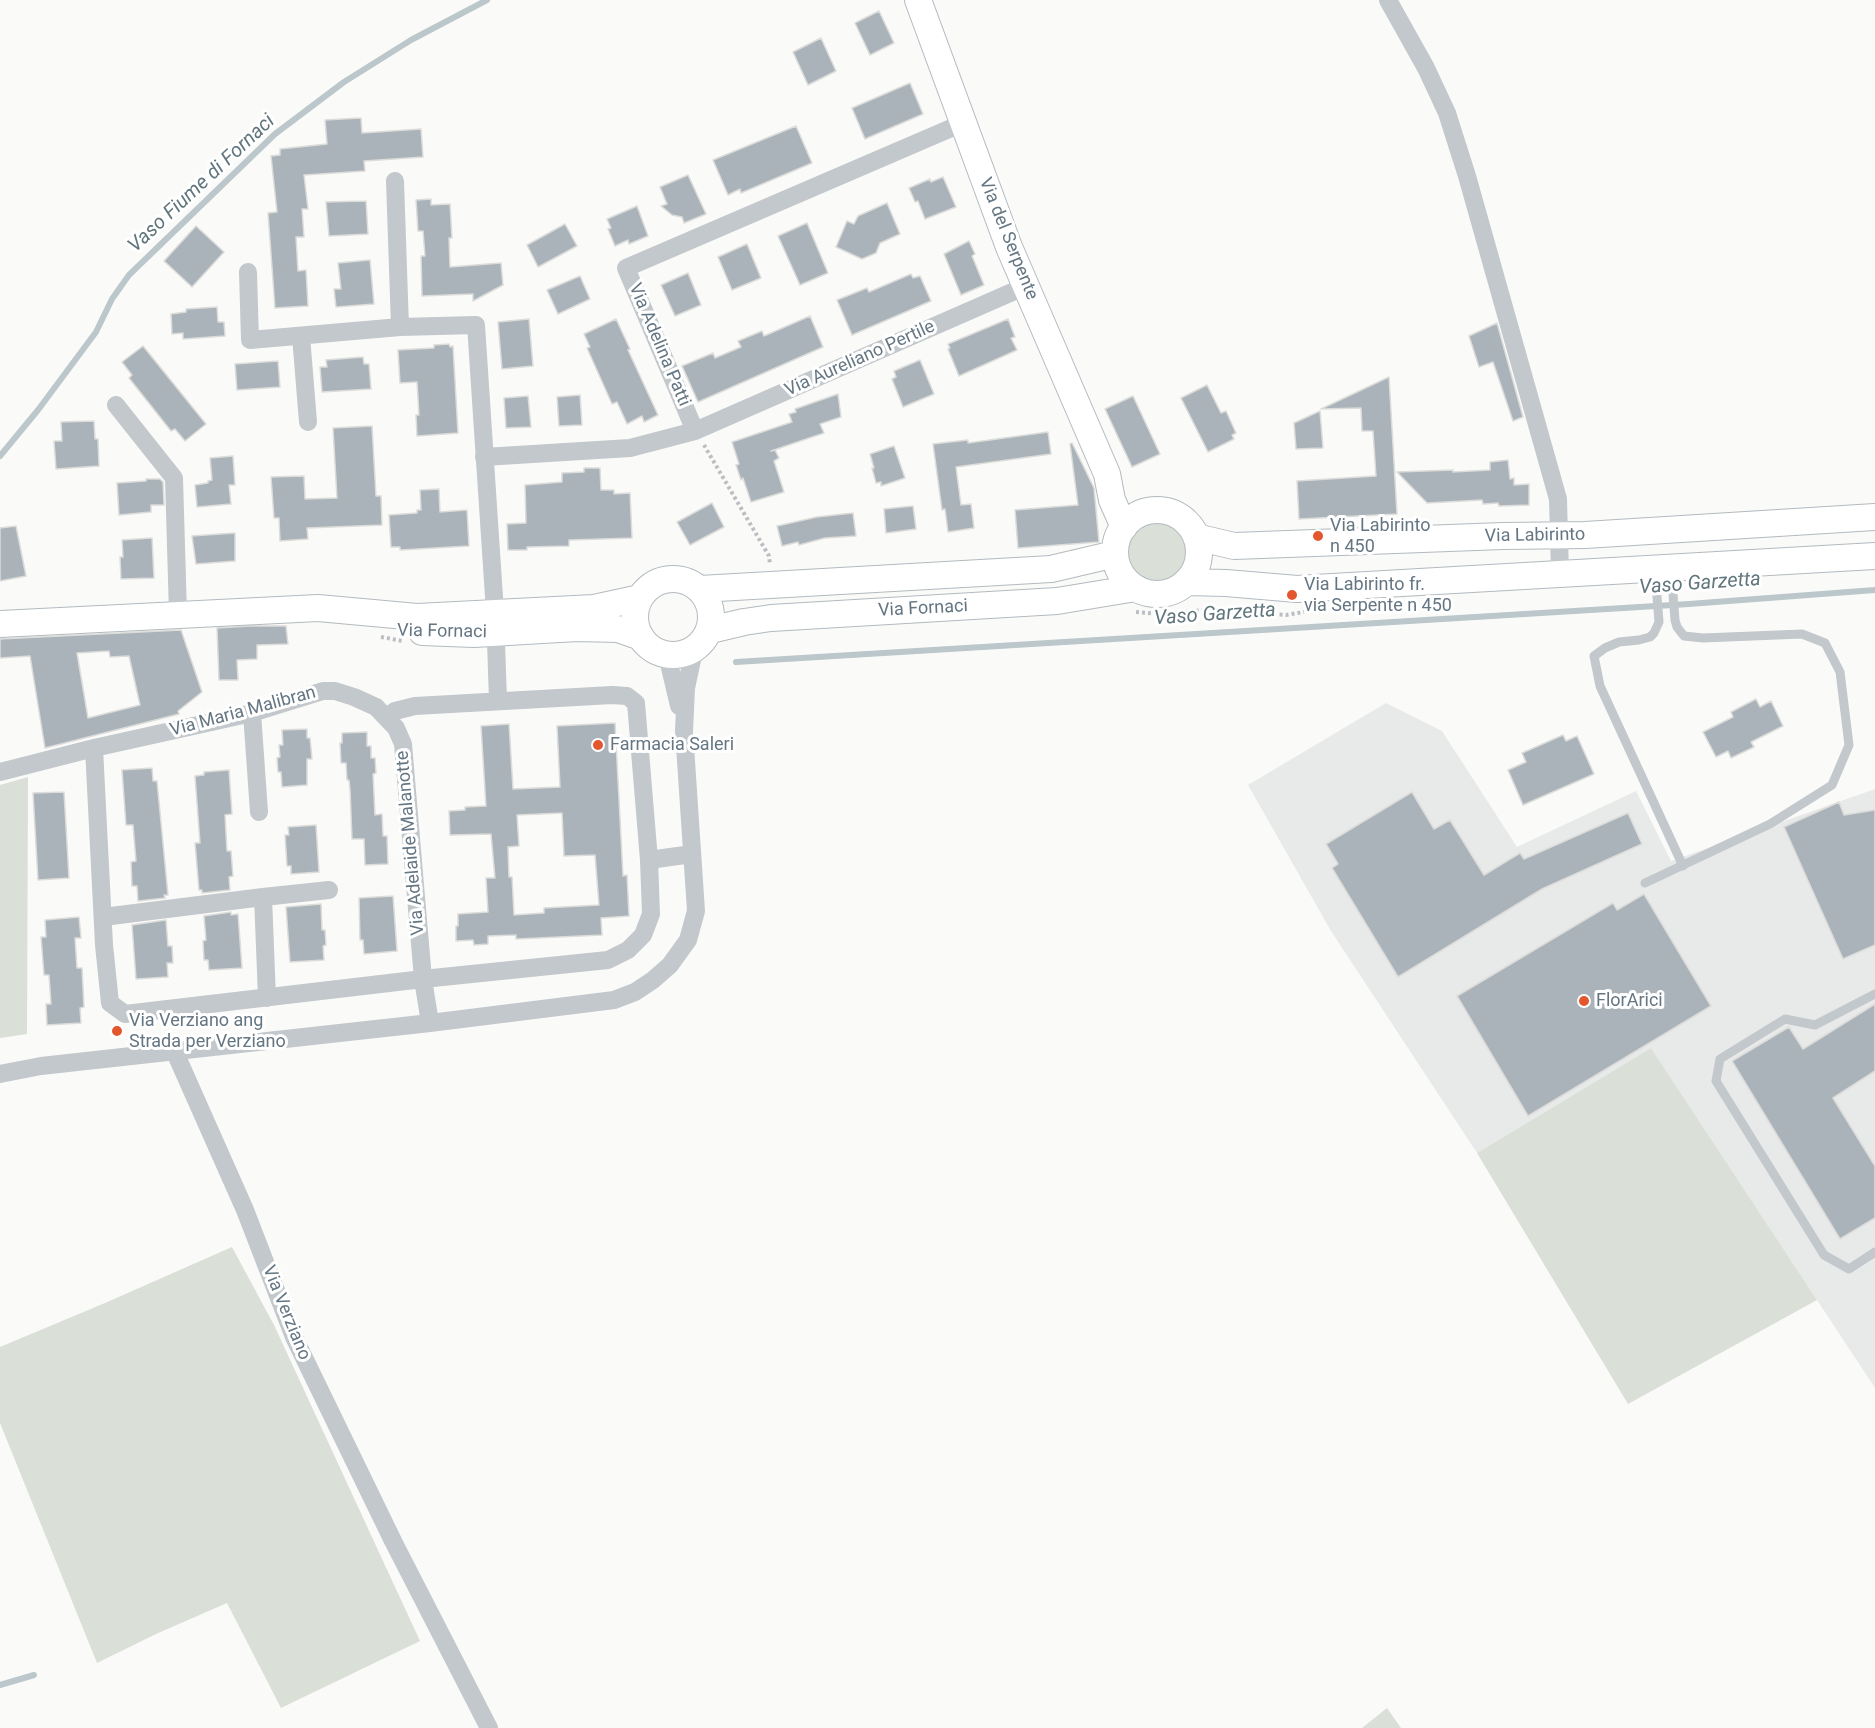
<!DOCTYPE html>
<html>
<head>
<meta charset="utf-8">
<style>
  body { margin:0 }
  canvas { display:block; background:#fafaf8 }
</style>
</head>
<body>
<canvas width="1875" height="1728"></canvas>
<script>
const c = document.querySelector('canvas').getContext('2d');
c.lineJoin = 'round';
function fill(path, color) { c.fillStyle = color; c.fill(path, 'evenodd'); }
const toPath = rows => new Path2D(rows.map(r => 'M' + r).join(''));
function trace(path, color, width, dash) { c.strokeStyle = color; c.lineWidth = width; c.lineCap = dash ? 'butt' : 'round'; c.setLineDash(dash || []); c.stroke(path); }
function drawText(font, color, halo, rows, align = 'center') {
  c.font = font + ' Roboto,sans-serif'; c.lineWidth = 6; c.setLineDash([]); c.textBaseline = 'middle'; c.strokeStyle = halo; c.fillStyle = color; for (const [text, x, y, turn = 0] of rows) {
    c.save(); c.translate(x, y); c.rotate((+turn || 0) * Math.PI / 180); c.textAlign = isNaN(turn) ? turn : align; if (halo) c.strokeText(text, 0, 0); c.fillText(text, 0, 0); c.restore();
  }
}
fill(toPath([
  [1386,703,1442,731,1517,847,1636,791,1671,861,1875,789,1875,1388,1651,1048,1477,1153,1331,931,1248,785]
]), '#e8e9e9');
fill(toPath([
  '1126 552a31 31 0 1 1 62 0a31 31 0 1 1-62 0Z',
  [28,777,27,1034,0,1038,0,785],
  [1651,1048,1817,1300,1628,1404,1477,1153],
  [232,1247,274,1325,420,1641,281,1708,227,1603,156,1634,97,1663,0,1423,0,1347,105,1303],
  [1387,1708,1401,1728,1362,1728]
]), '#dadfd7');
trace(toPath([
  [0,456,38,410,96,332,112,299,129,275,275,134,344,82,411,40,487,0],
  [736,662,1689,604,1875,590],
  [0,1685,34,1675]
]), '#bbc7cb', 6);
const building = toPath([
  [879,11,894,43,870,55,855,23,879,11],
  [821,38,836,71,808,85,793,52,821,38],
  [910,83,923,114,865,139,852,108,910,83],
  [361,118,362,133,421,129,423,157,364,161,365,171,304,175,308,209,302,209,304,237,296,237,298,271,306,270,308,306,275,308,268,213,277,212,271,156,280,155,280,149,327,144,325,120,361,118],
  [796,126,812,163,741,193,740,189,728,195,713,160,796,126],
  [688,175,706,214,684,223,682,217,672,215,661,206,667,204,660,187,688,175],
  [943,177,956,207,925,219,918,201,915,202,909,188,930,179,931,182,943,177],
  [431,199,431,205,450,204,452,238,449,238,450,267,501,263,503,285,473,301,473,294,422,296,421,256,425,256,423,231,418,231,416,200,431,199],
  [366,201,368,234,329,236,326,202,366,201],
  [887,203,900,234,880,243,876,253,862,259,836,247,847,221,854,224,858,216,887,203],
  [637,206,648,236,629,244,628,240,615,246,608,229,611,228,607,219,637,206],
  [807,223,828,273,800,285,778,236,807,223],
  [565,224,577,246,538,267,527,245,565,224],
  [196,226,224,252,192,287,164,261,196,226],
  [969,241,975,254,972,256,984,285,961,295,944,254,969,241],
  [747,244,761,278,732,290,718,257,747,244],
  [370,260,374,304,336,307,334,289,341,289,338,263,370,260],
  [688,273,701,305,675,316,661,285,688,273],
  [911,274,913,278,920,276,931,301,852,335,837,300,867,288,869,292,911,274],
  [580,276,590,299,558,314,547,290,580,276],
  [217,307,218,322,224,322,225,336,183,339,183,333,172,334,171,314,186,312,186,309,217,307],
  [810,316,823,347,698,402,682,366,713,353,715,358,741,347,738,341,762,331,764,336,810,316],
  [529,319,533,366,502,369,498,322,529,319],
  [616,319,630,349,628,350,658,415,644,422,642,416,627,424,617,402,612,404,587,348,590,347,584,334,616,319],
  [1008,319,1015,337,1011,338,1017,350,959,376,948,349,950,348,948,344,1008,319],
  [1497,323,1523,417,1513,421,1493,362,1479,367,1469,336,1497,323],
  [449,344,450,347,453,346,458,433,417,436,416,415,419,415,417,382,400,383,398,350,434,348,434,345,449,344],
  [143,346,206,424,185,441,175,429,171,431,129,378,132,375,122,362,143,346],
  [363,357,364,364,369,364,371,389,322,392,320,367,327,367,326,360,363,357],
  [920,360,934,394,903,407,892,379,896,377,894,371,920,360],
  [278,361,280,387,237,390,235,364,278,361],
  [1389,377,1397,514,1299,519,1297,481,1376,476,1373,431,1362,431,1361,408,1321,409,1389,377],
  [1207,385,1221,413,1226,411,1236,433,1232,435,1234,439,1208,452,1181,398,1207,385],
  [838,394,841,417,820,424,824,433,771,451,775,450,779,458,774,461,784,492,751,502,743,478,741,480,736,465,739,464,732,442,792,422,789,414,796,412,795,409,838,394],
  [580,395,582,425,559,426,557,397,580,395],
  [528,396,531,427,506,428,504,398,528,396],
  [1133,396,1160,454,1132,467,1105,409,1133,396],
  [1320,411,1323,448,1296,449,1294,423,1320,411],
  [94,421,95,439,98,439,99,466,56,469,54,441,62,441,61,422,94,421],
  [372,426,376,496,381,496,382,525,307,528,308,539,280,541,279,518,274,518,271,477,304,476,305,499,337,498,333,428,372,426],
  [1048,432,1051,454,956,467,961,505,971,504,974,528,948,532,945,509,942,510,933,444,968,440,968,443,1048,432],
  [1072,443,1094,488,1099,542,1018,548,1015,510,1078,505,1070,444,1072,443],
  [894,446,905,478,881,486,881,482,876,483,872,468,874,468,870,454,894,446],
  [233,456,235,485,229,485,231,504,197,507,195,485,208,483,208,481,212,480,210,458,233,456],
  [1508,460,1510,479,1514,478,1514,485,1529,484,1529,505,1499,506,1498,503,1483,504,1482,500,1427,503,1397,472,1453,470,1453,472,1490,470,1490,462,1508,460],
  [584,468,600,468,601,490,614,490,614,494,630,493,632,538,569,540,569,546,527,547,527,550,508,550,507,524,526,523,525,485,562,482,562,473,584,472,584,468],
  [146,479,160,479,163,482,164,505,151,505,151,512,119,515,117,483,146,481,146,479],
  [439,489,440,512,467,510,469,546,400,550,400,547,391,547,389,515,417,513,417,510,421,510,420,490,439,489],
  [712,503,724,527,690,545,677,522,712,503],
  [913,506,916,529,886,533,884,509,913,506],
  [853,513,856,536,825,538,799,545,798,542,782,546,777,526,817,517,853,513],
  [16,526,26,576,0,581,0,528,16,526],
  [235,533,235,561,196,564,192,536,235,533],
  [152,538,154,578,121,579,120,557,123,557,122,540,152,538],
  [250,626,286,626,288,644,257,645,257,659,237,660,238,680,219,680,217,628,250,626],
  [181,630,202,692,178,711,179,714,45,748,30,656,0,658,0,639,181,630],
  [109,651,110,657,129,656,140,705,88,718,77,653,109,651],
  [1756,699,1760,707,1771,701,1783,726,1751,742,1754,747,1731,758,1728,751,1716,757,1703,732,1733,717,1731,712,1756,699],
  [615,723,623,876,627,875,629,916,601,918,602,935,516,939,516,935,488,936,488,944,474,945,473,940,456,941,456,926,458,926,458,914,488,912,486,878,495,878,491,834,450,835,449,811,465,810,465,807,486,806,481,726,509,724,513,789,560,787,557,726,615,723],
  [562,813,564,856,595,855,599,905,544,908,544,913,514,915,512,877,509,877,508,847,519,846,517,815,562,813],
  [307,729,307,738,310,738,312,759,307,759,307,785,282,787,281,772,278,772,277,758,280,757,279,745,283,745,282,730,307,729],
  [367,732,367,746,371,746,371,758,375,758,376,773,373,774,375,815,382,814,383,836,387,836,388,864,365,865,364,839,352,839,350,789,349,780,347,780,346,763,341,763,340,743,342,743,342,733,367,732],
  [1563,735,1566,741,1577,736,1594,774,1523,805,1508,770,1526,762,1522,753,1563,735],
  [152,768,153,781,157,781,168,895,164,895,165,898,138,901,137,886,132,886,131,862,136,861,133,825,126,825,122,770,152,768],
  [229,770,232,814,225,815,227,851,231,851,233,876,229,877,230,890,202,893,202,890,199,890,195,843,200,843,195,776,204,775,204,772,229,770],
  [64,792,69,878,38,880,33,793,64,792],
  [1412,792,1434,829,1450,820,1484,875,1520,853,1524,859,1628,813,1642,844,1542,889,1398,977,1332,868,1338,864,1326,844,1412,792],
  [1839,802,1844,815,1875,810,1875,945,1843,959,1784,827,1839,802],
  [316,825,319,872,291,874,291,866,287,866,285,835,289,835,288,827,316,825],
  [1644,894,1711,1006,1528,1116,1457,996,1613,903,1617,910,1644,894],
  [393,896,397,951,364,954,363,940,360,940,359,898,393,896],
  [321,904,322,930,325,930,326,945,323,946,324,960,290,962,286,907,321,904],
  [231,912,231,915,238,914,242,968,209,970,208,960,204,960,203,941,206,940,204,916,231,912],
  [79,917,81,938,75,938,77,968,82,968,84,1007,80,1008,81,1023,47,1025,46,1004,51,1004,49,975,44,975,41,937,46,937,45,920,79,917],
  [166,920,168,946,172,946,173,963,167,963,168,977,136,979,132,925,166,920],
  [1875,1004,1875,1071,1833,1098,1875,1166,1875,1218,1840,1239,1732,1061,1789,1027,1803,1049,1875,1004]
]);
fill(building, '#aab3b9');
trace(building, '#dcdcda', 1.5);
const secondary = toPath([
  [918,0,1009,247,1107,474,1112,500,1124,527],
  '1115 552a42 42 0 1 1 84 0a42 42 0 1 1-84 0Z',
  [1196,537,1234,546,1503,536,1585,535,1875,517],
  '635 617a38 38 0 1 1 76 0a38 38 0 1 1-76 0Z',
  [1186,582,1226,583,1297,589,1875,556],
  [700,589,1051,569,1115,554],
  [0,624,318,608,417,617,594,608,640,598],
  [710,630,744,622,771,618,1057,601,1136,588],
  [422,632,474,634,577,628,618,629,641,637]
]);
trace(secondary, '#b3babf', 28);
trace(toPath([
  [704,445,769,556,770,564],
  [1136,612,1161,614,1203,610,1286,615,1304,612],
  [381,637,403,641]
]), '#bbbfc2', 4, [3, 3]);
trace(toPath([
  [1655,571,1659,622,1654,633,1650,637,1639,640,1619,642,1605,648,1594,656,1600,686,1683,866],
  [1645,883,1770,824,1832,785,1849,745,1840,672,1825,643,1802,634,1703,638,1684,636,1677,627,1675,620,1671,569],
  [1875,994,1815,1025,1785,1019,1720,1059,1716,1081,1824,1255,1849,1269,1875,1252]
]), '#c3c8cc', 9);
trace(toPath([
  [1388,0,1426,68,1447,113,1467,176,1558,499,1560,574],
  [395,181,400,327],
  [248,272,250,340,400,327,476,325,495,612,498,701],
  [301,336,308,422],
  [116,405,174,478,178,614],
  [695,431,1026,286],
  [484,457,630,448,695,431,626,268,963,123],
  [667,655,679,706],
  [252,713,259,812],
  [94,748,104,945,110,1003,125,1014,423,979,608,960,628,950,643,935,651,914,649,860,636,703,627,696,612,695,415,706,395,711,387,717],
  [0,772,94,748,252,713,323,691,335,691,354,697,376,707,396,728,403,744,423,979,430,1023],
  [649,860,692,854],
  [263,897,267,998],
  [103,917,263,897,329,890],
  [174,1050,245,1210,294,1337,393,1541,489,1728],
  [0,1074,41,1066,430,1023,614,1000,635,992,653,980,670,965,688,940,696,911,684,731,686,688,692,660,697,647]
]), '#c3c8cc', 18);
trace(secondary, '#fff', 26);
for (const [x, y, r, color] of [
  [1318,536,6,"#e4572e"],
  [1292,595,6,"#e4572e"],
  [598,745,6,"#e4572e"],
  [1584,1001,6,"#e4572e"],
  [117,1031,6,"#e4572e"]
]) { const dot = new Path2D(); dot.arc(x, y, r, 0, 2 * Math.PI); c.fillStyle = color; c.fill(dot); trace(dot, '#fff', 2); }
drawText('18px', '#657683', '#fff', [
  ["Via del Serpente",1008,239,68],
  ["Via Adelina Patti",659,345,67],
  ["Via Aureliano Pertile",860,359,-24],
  ["Via Labirinto",1535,536,-1],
  ["Via Fornaci",923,609,-3],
  ["Via Fornaci",442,632,1],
  ["Via Maria Malibran",243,712,-15],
  ["Via Adelaide Malanotte",411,843,-95],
  ["Via Verziano",286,1313,68]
]);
drawText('18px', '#657683', '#fff', [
  ["Via Labirinto",1330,526],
  ["n 450",1330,547],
  ["Via Labirinto fr.",1304,585],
  ["via Serpente n 450",1304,606],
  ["Farmacia Saleri",610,745],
  ["FlorArici",1596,1001],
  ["Via Verziano ang",129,1021],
  ["Strada per Verziano",129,1042]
], 'left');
drawText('italic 20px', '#60757c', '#fff', [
  ["Vaso Fiume di Fornaci",202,184,-43],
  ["Vaso Garzetta",1700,584,-4],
  ["Vaso Garzetta",1215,615,-4]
]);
</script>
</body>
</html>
